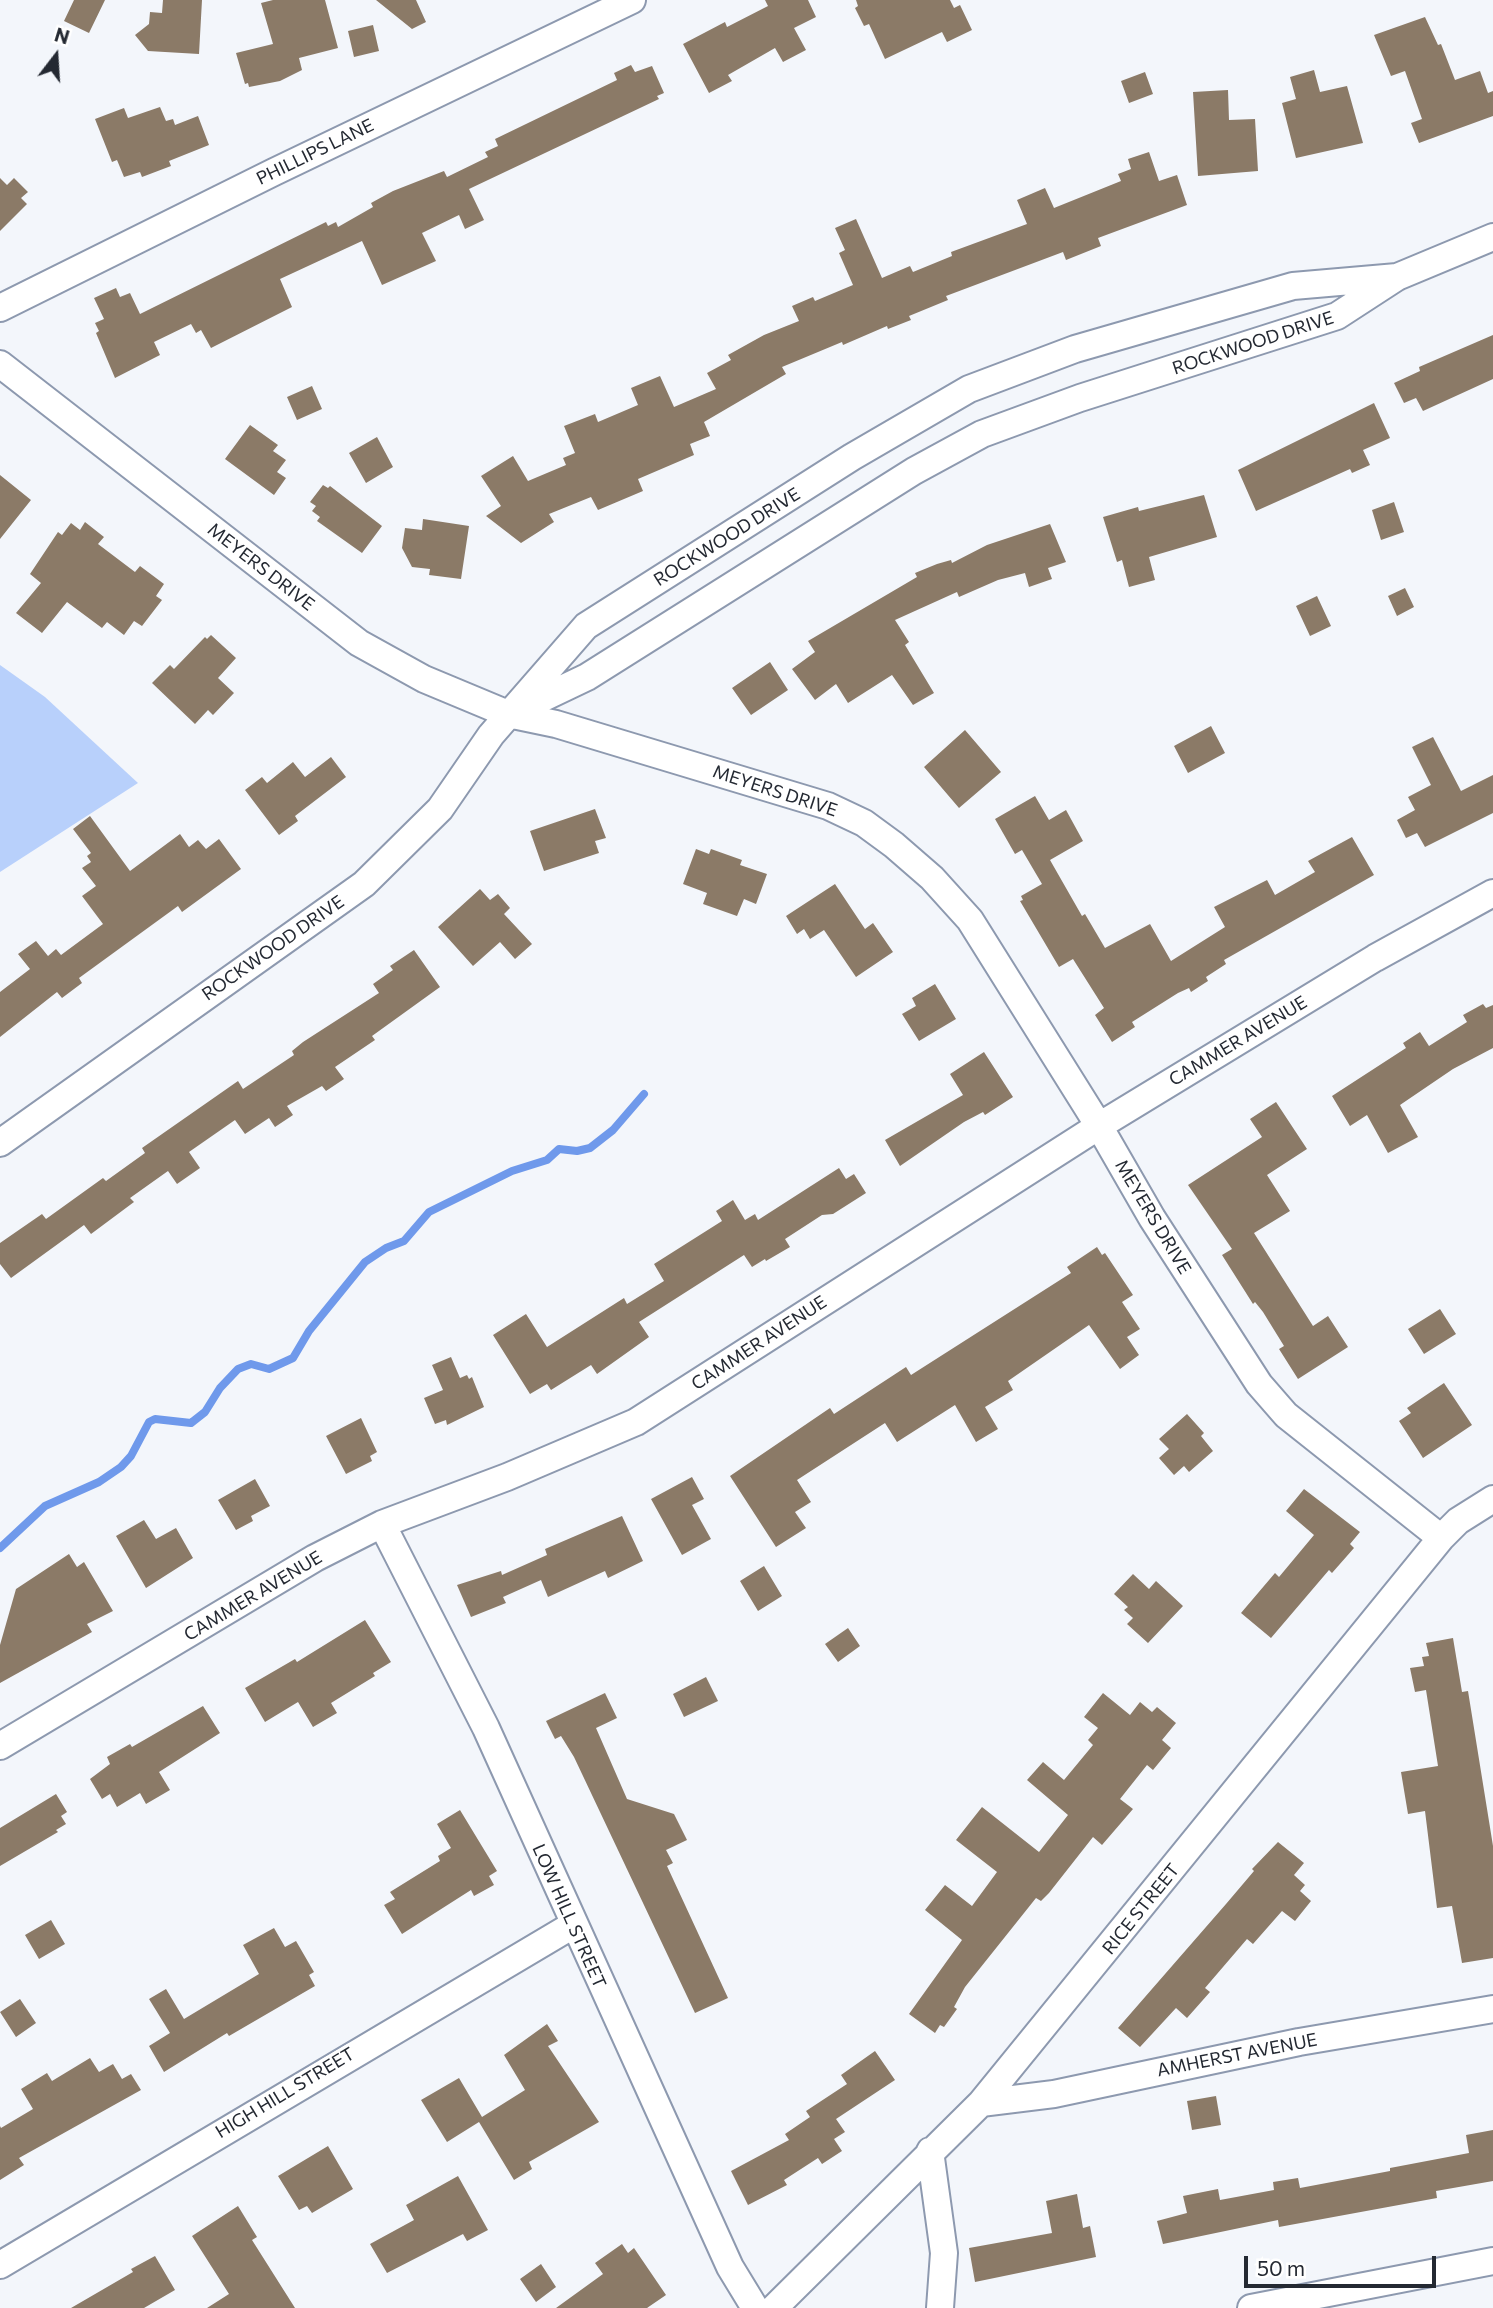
<!DOCTYPE html>
<html>
<head>
<meta charset="utf-8">
<style>
  body { margin:0 }
  #map { position:relative; width:1493px; height:2308px; overflow:hidden; background:#f3f6fb; font-family:Commissioner,sans-serif }
  canvas { display:block }
  .north { position:absolute; left:21px; top:21px; width:70px; height:70px; -webkit-text-stroke:5px #fff; paint-order:stroke; rotate:17deg; font-size:19px; font-weight:700; line-height:28px; text-align:center; color:#242932 }
  .north::after { content:''; display:block; margin:auto; width:24px; height:32px; background:#242932; clip-path:polygon(50% 0,100% 100%,50% 72%,0 100%) }
  .scale { position:absolute; left:1244px; top:2256px; width:192px; height:32px; box-sizing:border-box; border:4px solid #242932; border-top:0; padding-left:9px; font-size:21px; line-height:24px; white-space:nowrap; color:#242932; -webkit-text-stroke:5px #fff; paint-order:stroke }
</style>
</head>
<body>
<div id="map">
<canvas width="1493" height="2308"></canvas>
<div class="north">N</div>
<div class="scale">50 m</div>
</div>
<script>
const c = document.querySelector('canvas').getContext('2d');
c.lineJoin = 'round';
function fill(path, color) { c.fillStyle = color; c.fill(path, 'evenodd'); }
const toPath = rows => new Path2D(rows.map(r => 'M' + r).join(''));
function trace(path, color, width, dash) { c.strokeStyle = color; c.lineWidth = width; c.lineCap = dash ? 'butt' : 'round'; c.setLineDash(dash || []); c.stroke(path); }
function drawText(font, color, halo, rows, align = 'center') {
  c.font = font + ' Commissioner,sans-serif'; c.lineWidth = 6; c.setLineDash([]); c.textBaseline = 'middle'; c.strokeStyle = halo; c.fillStyle = color; for (const [text, x, y, turn = 0] of rows) {
    c.save(); c.translate(x, y); c.rotate((+turn || 0) * Math.PI / 180); c.textAlign = isNaN(turn) ? turn : align; if (halo) c.strokeText(text, 0, 0); c.fillText(text, 0, 0); c.restore();
  }
}
fill(toPath([
  [0,665,45,697,138,783,0,872]
]), '#b8d0fb');
trace(toPath([
  [0,1548,45,1506,99,1482,121,1467,131,1456,149,1422,155,1419,191,1423,205,1412,220,1388,238,1369,251,1364,269,1369,293,1358,309,1331,365,1262,386,1248,404,1241,429,1212,512,1171,547,1160,559,1149,577,1151,590,1148,613,1130,644,1094]
]), '#6f99eb', 8);
fill(toPath([
  [74,0,105,0,89,33,64,21],
  [163,0,202,0,199,54,148,51,135,35,149,24,150,12,162,13],
  [273,0,325,0,338,48,299,58,302,70,280,81,249,87,248,83,245,84,236,53,273,44,261,3],
  [376,0,416,0,426,22,412,29],
  [765,0,808,0,816,17,794,28,806,50,783,62,775,48,728,75,732,81,709,93,683,44,725,22,727,27,768,6],
  [856,0,950,0,954,8,960,5,972,30,947,42,942,32,885,59,869,24,864,26,855,8,858,6],
  [1425,17,1438,45,1441,44,1455,80,1480,71,1488,93,1493,91,1493,116,1419,143,1411,123,1422,119,1405,71,1391,76,1374,35],
  [373,25,379,51,354,57,348,31],
  [631,65,635,72,652,66,664,93,657,96,659,99,469,189,484,220,465,229,459,215,422,233,436,261,382,285,362,241,280,279,292,307,211,348,201,330,196,333,191,324,154,342,160,355,115,378,96,333,99,331,95,323,104,319,94,298,116,288,120,297,130,293,140,314,326,222,328,226,336,222,338,227,373,207,371,203,393,191,444,171,447,177,488,157,485,152,498,146,495,139,617,80,614,73],
  [1314,70,1320,92,1347,86,1363,143,1296,158,1282,103,1296,99,1290,77],
  [1145,72,1153,94,1129,103,1121,81],
  [1228,90,1229,120,1255,119,1258,171,1198,176,1193,92],
  [160,107,166,121,173,119,175,125,198,116,209,145,169,161,171,166,142,177,140,172,124,177,117,160,112,162,95,119,124,108,128,118],
  [1149,152,1159,181,1177,175,1187,205,1098,238,1101,246,1066,260,1063,252,946,296,948,300,909,316,911,320,888,329,887,326,843,345,842,342,782,367,786,374,704,422,710,436,690,444,694,455,638,479,643,491,598,510,591,497,549,514,554,522,521,543,486,516,501,506,481,476,513,456,528,481,566,465,563,458,575,453,564,426,595,414,598,422,638,405,631,388,660,376,674,407,716,389,707,373,731,360,728,355,764,335,799,321,792,306,813,297,815,301,853,285,839,253,845,250,835,228,856,219,882,278,910,266,913,272,952,256,951,252,1027,224,1017,200,1045,188,1054,208,1121,181,1118,174,1131,169,1128,159],
  [0,178,7,185,14,178,28,192,21,198,27,204,0,231],
  [1493,335,1493,379,1423,411,1416,398,1404,403,1394,383,1420,371,1419,367],
  [312,386,322,409,297,420,287,397],
  [1374,403,1390,438,1363,450,1370,465,1352,473,1350,469,1256,511,1238,470],
  [250,425,278,445,273,451,286,460,277,472,286,478,274,495,225,459],
  [377,437,393,467,366,483,349,453],
  [0,475,31,500,0,539],
  [323,485,328,488,330,486,382,526,362,553,317,521,320,517,312,511,316,506,310,502],
  [1204,495,1217,537,1149,557,1155,580,1129,587,1122,560,1117,562,1103,517,1138,507,1139,511],
  [1394,502,1404,532,1381,540,1372,510],
  [423,519,469,526,461,579,429,575,430,569,412,567,402,548,405,528,422,530],
  [85,522,104,537,98,544,135,572,140,566,164,584,156,596,162,600,142,626,134,621,124,635,107,622,102,628,67,602,42,633,16,613,41,583,30,574,58,532,62,535,71,523,80,530],
  [1050,524,1066,562,1048,568,1052,579,1029,587,1025,573,998,580,959,597,957,592,895,620,909,642,905,645,934,693,913,705,892,675,848,703,836,684,815,700,792,669,815,652,808,641,917,577,915,573,937,564,951,560,952,563,987,545],
  [1405,588,1414,607,1397,616,1388,596],
  [1317,596,1331,626,1310,636,1296,606],
  [211,635,236,658,218,678,234,693,213,715,208,710,195,724,152,683,170,665,174,669,205,637,207,639],
  [770,662,788,690,751,715,732,688],
  [1211,726,1225,753,1188,773,1174,746],
  [965,730,1001,772,959,808,924,767],
  [1433,737,1461,791,1493,775,1493,813,1425,847,1417,833,1406,838,1397,820,1415,810,1408,797,1431,785,1412,747],
  [331,757,346,777,295,816,298,821,279,835,245,790,262,777,267,783,293,762,305,777],
  [1035,796,1049,820,1066,810,1083,841,1050,860,1082,916,1085,914,1105,948,1150,924,1171,961,1225,927,1214,907,1267,880,1275,895,1315,872,1308,861,1352,837,1374,875,1224,960,1226,964,1206,977,1208,981,1191,992,1189,988,1178,993,1132,1022,1135,1027,1112,1042,1095,1015,1104,1008,1073,959,1059,967,1020,901,1023,900,1021,896,1042,884,1022,850,1015,854,995,819],
  [595,809,606,838,595,841,599,853,544,871,530,831],
  [90,816,130,871,180,834,189,847,198,840,206,849,219,839,241,869,182,912,178,906,79,978,82,983,62,998,57,992,0,1037,0,992,30,969,18,954,36,941,48,956,56,949,61,955,103,924,82,896,96,886,82,868,91,862,87,856,91,853,73,829],
  [696,849,709,854,711,849,742,860,740,865,767,874,756,904,744,899,737,916,703,904,707,893,683,884],
  [835,884,865,929,873,923,893,952,856,977,824,930,810,939,804,929,797,934,786,916],
  [480,889,490,900,498,894,510,908,504,914,532,944,515,959,500,942,473,966,438,927],
  [414,950,440,987,372,1036,375,1040,335,1067,344,1079,326,1091,322,1086,287,1106,293,1115,275,1127,269,1118,245,1134,235,1120,189,1152,200,1168,177,1184,168,1171,130,1198,134,1202,91,1234,84,1225,11,1278,0,1264,0,1243,42,1214,46,1219,103,1178,106,1181,145,1153,142,1148,238,1081,243,1089,294,1055,292,1051,303,1042,379,993,373,984,393,970,390,966],
  [935,984,956,1019,919,1041,902,1014,916,1006,912,998],
  [1483,1004,1486,1008,1493,1005,1493,1048,1453,1069,1400,1105,1418,1137,1388,1153,1367,1115,1350,1126,1332,1096,1406,1048,1403,1043,1420,1032,1429,1046,1467,1022,1463,1015],
  [984,1052,1013,1097,985,1115,983,1112,964,1122,900,1166,885,1140,963,1095,950,1074],
  [1276,1102,1307,1149,1267,1175,1290,1211,1254,1233,1313,1326,1328,1316,1348,1347,1298,1379,1279,1349,1284,1346,1263,1312,1255,1302,1253,1304,1222,1255,1232,1249,1188,1185,1262,1137,1250,1119],
  [839,1168,846,1179,854,1174,866,1193,833,1214,822,1215,785,1239,790,1247,766,1261,765,1259,752,1267,744,1255,639,1322,649,1337,597,1374,591,1365,551,1390,547,1384,530,1394,493,1335,526,1314,547,1347,624,1298,627,1304,664,1281,654,1264,722,1221,716,1211,733,1200,745,1220,755,1214,758,1220],
  [1097,1247,1102,1255,1105,1253,1133,1295,1122,1302,1140,1329,1127,1337,1139,1355,1120,1369,1089,1325,1008,1381,1013,1390,985,1407,998,1429,976,1442,955,1405,897,1442,885,1423,797,1480,811,1502,795,1512,806,1528,776,1547,730,1476,830,1408,834,1414,906,1367,911,1375,1071,1273,1067,1267],
  [1440,1309,1456,1334,1424,1354,1408,1329],
  [451,1357,460,1378,467,1375,469,1379,472,1377,484,1407,447,1425,446,1420,435,1424,424,1398,443,1390,432,1365],
  [1444,1383,1472,1425,1423,1458,1399,1421,1411,1413,1407,1408],
  [1187,1414,1204,1433,1201,1436,1213,1451,1189,1472,1184,1466,1174,1475,1159,1458,1169,1449,1159,1439],
  [361,1418,377,1452,370,1456,372,1461,346,1474,326,1436],
  [692,1477,704,1499,692,1505,711,1539,682,1555,651,1499],
  [255,1479,270,1506,251,1516,253,1521,236,1530,218,1500],
  [1304,1489,1360,1532,1350,1544,1354,1548,1332,1573,1329,1570,1271,1638,1241,1613,1275,1573,1279,1577,1314,1535,1286,1511],
  [622,1516,643,1561,608,1578,605,1571,548,1597,541,1580,503,1597,506,1603,471,1617,457,1585,501,1571,502,1575,547,1555,545,1549],
  [144,1520,156,1539,176,1528,193,1558,146,1588,116,1536],
  [69,1554,77,1567,84,1562,113,1611,87,1624,92,1632,0,1683,0,1645,16,1589],
  [764,1566,782,1596,758,1611,740,1581],
  [1133,1574,1149,1589,1156,1581,1183,1606,1148,1643,1127,1624,1133,1618,1124,1610,1128,1607,1114,1594],
  [365,1620,391,1662,373,1673,375,1676,331,1703,337,1713,313,1727,298,1702,265,1722,245,1688,295,1659,297,1662],
  [848,1628,860,1646,838,1662,825,1644],
  [1453,1638,1462,1692,1468,1691,1493,1846,1493,1958,1462,1963,1452,1906,1437,1908,1425,1811,1408,1814,1401,1772,1438,1766,1426,1690,1415,1692,1410,1668,1424,1666,1422,1657,1429,1656,1426,1643],
  [706,1677,718,1701,684,1717,673,1694],
  [605,1693,617,1718,596,1728,627,1799,674,1814,687,1840,666,1850,673,1863,667,1866,728,1998,695,2013,574,1757,561,1736,555,1739,546,1721],
  [1103,1693,1130,1715,1140,1702,1152,1712,1157,1707,1176,1723,1162,1740,1171,1748,1153,1770,1147,1765,1120,1799,1133,1809,1102,1845,1093,1837,1049,1893,1041,1901,1036,1898,965,1987,954,2007,957,2009,944,2027,940,2025,935,2033,909,2014,962,1940,925,1910,945,1885,972,1906,997,1872,956,1840,982,1807,1039,1852,1068,1815,1027,1780,1043,1762,1064,1780,1093,1745,1088,1740,1098,1728,1084,1717],
  [203,1706,220,1733,159,1772,170,1790,146,1804,140,1793,117,1807,110,1794,102,1799,90,1779,110,1764,107,1757,130,1744,132,1747],
  [56,1794,67,1812,61,1816,66,1824,56,1830,58,1832,0,1866,0,1828],
  [460,1810,497,1871,489,1876,494,1885,474,1896,471,1890,402,1934,384,1905,395,1899,390,1892,440,1861,438,1856,451,1848,437,1824],
  [1278,1842,1304,1863,1294,1875,1305,1885,1300,1891,1311,1901,1295,1921,1282,1911,1253,1944,1247,1939,1205,1988,1210,1992,1187,2018,1176,2008,1140,2047,1118,2028,1226,1904,1254,1871,1252,1869],
  [51,1920,65,1944,39,1959,25,1935],
  [274,1928,285,1947,296,1941,314,1972,309,1975,315,1986,229,2036,227,2033,164,2072,149,2046,170,2033,149,1999,166,1989,184,2019,259,1974,243,1945],
  [20,1999,36,2023,16,2037,0,2012],
  [547,2024,558,2041,548,2046,599,2122,529,2162,532,2169,514,2180,479,2122,447,2142,421,2100,459,2078,482,2117,525,2090,504,2055],
  [875,2051,895,2080,836,2119,845,2132,834,2139,842,2151,822,2164,818,2158,784,2180,787,2185,748,2205,731,2171,789,2140,785,2134,810,2117,806,2111,847,2084,841,2075],
  [90,2058,99,2072,113,2064,122,2079,131,2074,141,2090,19,2158,24,2165,0,2180,0,2126,1,2128,33,2109,21,2089,47,2073,52,2081],
  [1216,2096,1221,2125,1192,2130,1187,2101],
  [1493,2130,1493,2181,1436,2191,1437,2198,1279,2227,1278,2220,1163,2244,1157,2221,1187,2213,1183,2196,1218,2189,1220,2200,1274,2190,1273,2182,1298,2178,1300,2188,1390,2171,1390,2168,1469,2153,1466,2135],
  [328,2146,353,2189,312,2213,307,2206,299,2210,278,2176],
  [458,2176,488,2230,467,2241,463,2234,387,2273,370,2244,414,2220,406,2205],
  [1077,2194,1083,2228,1090,2226,1096,2257,975,2282,969,2248,1052,2233,1046,2201],
  [238,2206,257,2237,252,2240,295,2308,207,2308,229,2294,192,2236],
  [622,2244,628,2253,634,2248,666,2295,647,2308,556,2308,603,2274,595,2263],
  [155,2256,175,2290,144,2308,71,2308,133,2272,131,2269],
  [541,2264,556,2287,536,2302,520,2279]
]), '#8b7a67');
const minor = toPath([
  [0,308,274,172,632,0],
  [0,364,359,643,424,679,508,714,556,724,828,806,864,823,894,845,932,878,970,920,1099,1126,1152,1218,1259,1384,1286,1415,1441,1538],
  [520,709,587,677,914,471,982,434,1080,398,1337,316,1397,277,1493,237],
  [0,1143,364,884,440,809,491,735,586,626,852,457,969,389,1075,349,1293,286,1397,277],
  [382,1524,486,1728,730,2267,755,2308],
  [0,1746,315,1558,382,1524,507,1477,636,1422,1099,1126,1375,958,1493,893],
  [981,2103,1054,2094,1299,2042,1493,2009],
  [930,2151,944,2253,940,2308],
  [0,2265,573,1925],
  [774,2308,981,2103,1441,1538,1458,1521,1493,1499],
  [1251,2308,1493,2261]
]);
trace(minor, '#8d99af', 30);
trace(minor, '#fff', 26);
drawText('18px', '#242932', '#fff', [
  ["PHILLIPS LANE",315,152,-26],
  ["ROCKWOOD DRIVE",1253,343,-18],
  ["ROCKWOOD DRIVE",727,537,-32],
  ["MEYERS DRIVE",261,567,38],
  ["MEYERS DRIVE",775,791,18],
  ["ROCKWOOD DRIVE",273,948,-35],
  ["CAMMER AVENUE",1238,1041,-31],
  ["MEYERS DRIVE",1153,1217,59],
  ["CAMMER AVENUE",759,1343,-33],
  ["CAMMER AVENUE",253,1596,-31],
  ["RICE STREET",1141,1909,-51],
  ["LOW HILL STREET",569,1916,66],
  ["AMHERST AVENUE",1237,2055,-11],
  ["HIGH HILL STREET",285,2093,-31]
]);
</script>
</body>
</html>
